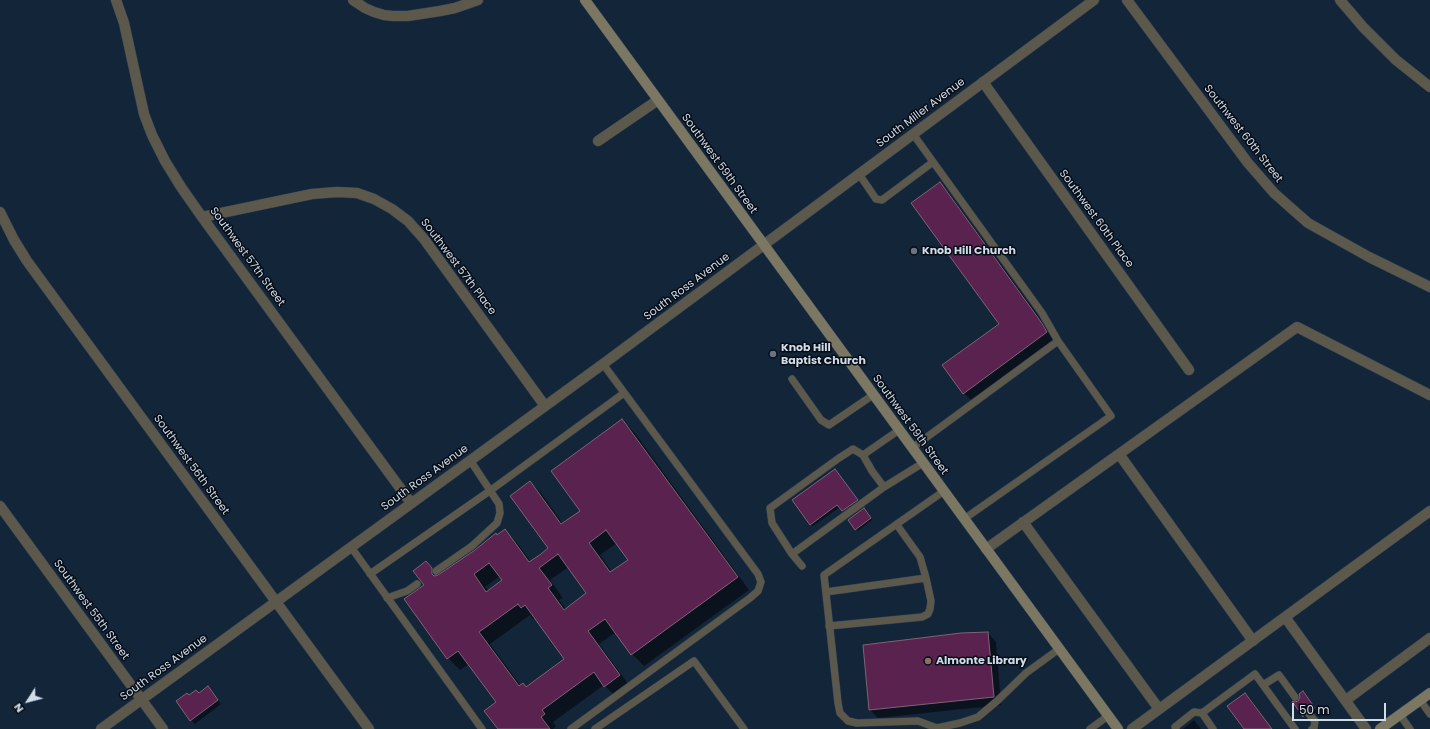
<!DOCTYPE html>
<html>
<head>
<meta charset="utf-8">
<style>
  body { margin:0 }
  #map { position:relative; width:1430px; height:729px; overflow:hidden; background:#132538; font-family:Poppins,sans-serif }
  canvas { display:block }
  .north { position:absolute; left:8px; top:681px; width:40px; height:40px; -webkit-text-stroke:3px #060d16; paint-order:stroke; rotate:234deg; font-size:11px; font-weight:700; line-height:16px; text-align:center; color:#d1dce9 }
  .north::after { content:''; display:block; margin:auto; width:14px; height:18px; background:#d1dce9; clip-path:polygon(50% 0,100% 100%,50% 72%,0 100%) }
  .scale { position:absolute; left:1292px; top:703px; width:94px; height:18px; box-sizing:border-box; border:2px solid #d1dce9; border-top:0; padding-left:5px; font-size:12px; line-height:14px; white-space:nowrap; color:#d1dce9; -webkit-text-stroke:3px #060d16; paint-order:stroke }
</style>
</head>
<body>
<div id="map">
<canvas width="1430" height="729"></canvas>
<div class="north">N</div>
<div class="scale">50 m</div>
</div>
<script>
const c = document.querySelector('canvas').getContext('2d');
c.lineJoin = 'round';
function fill(path, color) { c.fillStyle = color; c.fill(path, 'evenodd'); }
const toPath = rows => new Path2D(rows.map(r => 'M' + r).join(''));
function trace(path, color, width, dash) { c.strokeStyle = color; c.lineWidth = width; c.lineCap = dash ? 'butt' : 'round'; c.setLineDash(dash || []); c.stroke(path); }
function drawText(font, color, halo, rows, align = 'center') {
  c.font = font + ' Poppins,sans-serif'; c.lineWidth = 3; c.setLineDash([]); c.textBaseline = 'middle'; c.strokeStyle = halo; c.fillStyle = color; for (const [text, x, y, turn = 0] of rows) {
    c.save(); c.translate(x, y); c.rotate((+turn || 0) * Math.PI / 180); c.textAlign = isNaN(turn) ? turn : align; if (halo) c.strokeText(text, 0, 0); c.fillText(text, 0, 0); c.restore();
  }
}
fill(toPath([
  [940,183,948,192,1049,331,1055,341,972,401,964,393,1000,324],
  [622,420,634,432,749,590,644,666,632,654,616,632,599,644,631,688,617,698,604,685,553,722,556,726,553,729,499,729,497,703,469,664,460,670,448,658,425,585,426,562,439,576,505,531,517,543,531,562,550,549,530,482,542,494,563,524,581,511],
  [617,543,629,560,612,572,600,555],
  [569,567,588,593,566,609,559,600,563,598,550,580],
  [500,576,503,581,489,591,485,587],
  [530,615,533,619,535,618,565,659,526,688,521,686,490,644],
  [835,471,840,507,813,526,810,524],
  [858,501,859,503,845,513,843,512],
  [865,511,872,520,858,531,856,529],
  [988,633,996,642,1001,705,878,718,870,710],
  [208,688,221,704,195,724,191,720,189,697,199,694],
  [1245,694,1251,700,1272,729,1245,729],
  [1306,697,1318,713,1309,713,1307,719,1294,703],
  [1194,720,1201,729,1183,729]
]), '#0007');
const building = toPath([
  [940,182,1041,322,1047,332,963,394,942,365,999,324,911,203,940,182],
  [622,419,738,577,631,655,605,619,588,631,620,675,604,687,594,672,542,710,545,714,541,717,550,729,498,729,484,711,496,702,458,651,447,659,404,599,424,585,413,571,426,561,432,568,432,574,434,576,438,575,475,550,496,533,497,535,505,529,529,562,541,554,548,548,510,496,530,481,561,524,580,511,551,471,622,419],
  [606,530,628,560,610,572,589,543,606,530],
  [558,554,586,593,564,610,548,588,552,585,539,568,558,554],
  [489,563,502,580,486,592,474,574,489,563],
  [518,604,521,608,525,605,564,659,526,687,523,683,519,686,479,632,518,604],
  [835,469,858,500,842,511,837,505,810,525,792,500,835,469],
  [864,508,871,518,855,530,848,520,864,508],
  [988,632,994,697,869,710,863,645,961,633,988,632],
  [208,686,218,700,190,721,176,701,187,693,189,695,196,690,199,693,208,686],
  [1303,691,1315,708,1312,710,1309,708,1305,709,1303,712,1303,717,1292,701,1295,702,1298,701,1300,697,1299,694,1303,691],
  [1245,693,1272,729,1244,729,1227,706,1245,693]
]);
fill(building, '#5a224f');
trace(building, '#7e6376', 1);
const service = toPath([
  [913,134,1042,313,1058,341],
  [859,174,876,199,882,200,933,162],
  [792,379,821,420,829,425,873,395],
  [912,448,1058,341,1111,416,964,519],
  [863,455,872,471,884,487],
  [944,491,824,575,838,703,840,713,848,721,857,723,918,721,937,728,960,723,978,717,997,701,1026,673,1059,649],
  [351,547,482,729],
  [792,554,772,523,770,508,839,458,853,449,863,455,899,430],
  [802,566,792,554,884,487,923,463],
  [436,571,472,546,497,523,500,513,499,504,470,460],
  [370,574,491,490,624,393],
  [826,592,926,578],
  [387,598,407,591,417,584],
  [829,626,922,617,928,614,930,609,931,601,926,578,920,557,897,525],
  [1263,685,1279,675,1295,697],
  [1420,700,1430,714],
  [1202,713,1255,674,1295,729],
  [1308,713,1315,721,1314,728,1312,729],
  [1400,715,1410,729],
  [571,729,750,598,758,591,761,582,758,574,603,364],
  [595,729,694,661,744,729],
  [1090,729,1108,716],
  [1176,729,1175,727,1194,712,1202,713,1213,729]
]);
const minor = toPath([
  [116,0,124,23,144,114,152,135,165,161,181,187,202,217,411,503],
  [353,0,365,8,374,12,384,15,393,16,408,16,440,11,455,8,478,0],
  [1127,0,1248,163,1274,193,1308,223,1369,257,1430,287],
  [1340,0,1363,27,1396,60,1430,87],
  [983,82,1189,370],
  [598,141,658,100],
  [0,212,14,240,27,261,369,729],
  [202,217,312,194,337,192,357,193,374,199,392,209,408,221,424,239,545,406],
  [1119,454,1253,641],
  [0,506,163,729],
  [1023,522,1159,709],
  [986,549,1297,327,1430,395],
  [1285,617,1366,729],
  [1346,700,1430,638],
  [1132,729,1430,511]
]);
const tertiary = toPath([
  [101,729,603,364,1094,0]
]);
const secondary = toPath([
  [585,0,1118,729],
  [1380,729,1430,693]
]);
trace(service, '#314254', 8);
trace(minor, '#314254', 11);
trace(tertiary, '#314254', 11);
trace(secondary, '#314254', 11);
trace(service, '#5c594c', 7);
trace(minor, '#5c594c', 10);
trace(tertiary, '#5c594c', 10);
trace(secondary, '#7c7763', 10);
for (const [x, y, r, color] of [
  [914,251,4,"#6b7280"],
  [773,354,4,"#6b7280"],
  [928,661,4,"#8d6e63"]
]) { const dot = new Path2D(); dot.arc(x, y, r, 0, 2 * Math.PI); c.fillStyle = color; c.fill(dot); trace(dot, '#060d16', 1.5); }
drawText('11px', '#d1dce9', '#060d16', [
  ["South Miller Avenue",921,113,-37],
  ["Southwest 60th Street",1243,134,52],
  ["Southwest 59th Street",719,164,54],
  ["Southwest 60th Place",1096,219,54],
  ["Southwest 57th Street",247,257,54],
  ["Southwest 57th Place",458,267,53],
  ["South Ross Avenue",687,287,-37],
  ["Southwest 59th Street",910,425,54],
  ["Southwest 56th Street",191,465,54],
  ["South Ross Avenue",425,478,-36],
  ["Southwest 55th Street",91,610,54],
  ["South Ross Avenue",164,668,-36]
]);
drawText('bold 11px', '#d1dce9', '#060d16', [
  ["Knob Hill Church",922,251],
  ["Knob Hill",781,348],
  ["Baptist Church",781,361],
  ["Almonte Library",936,661]
], 'left');
</script>
</body>
</html>
